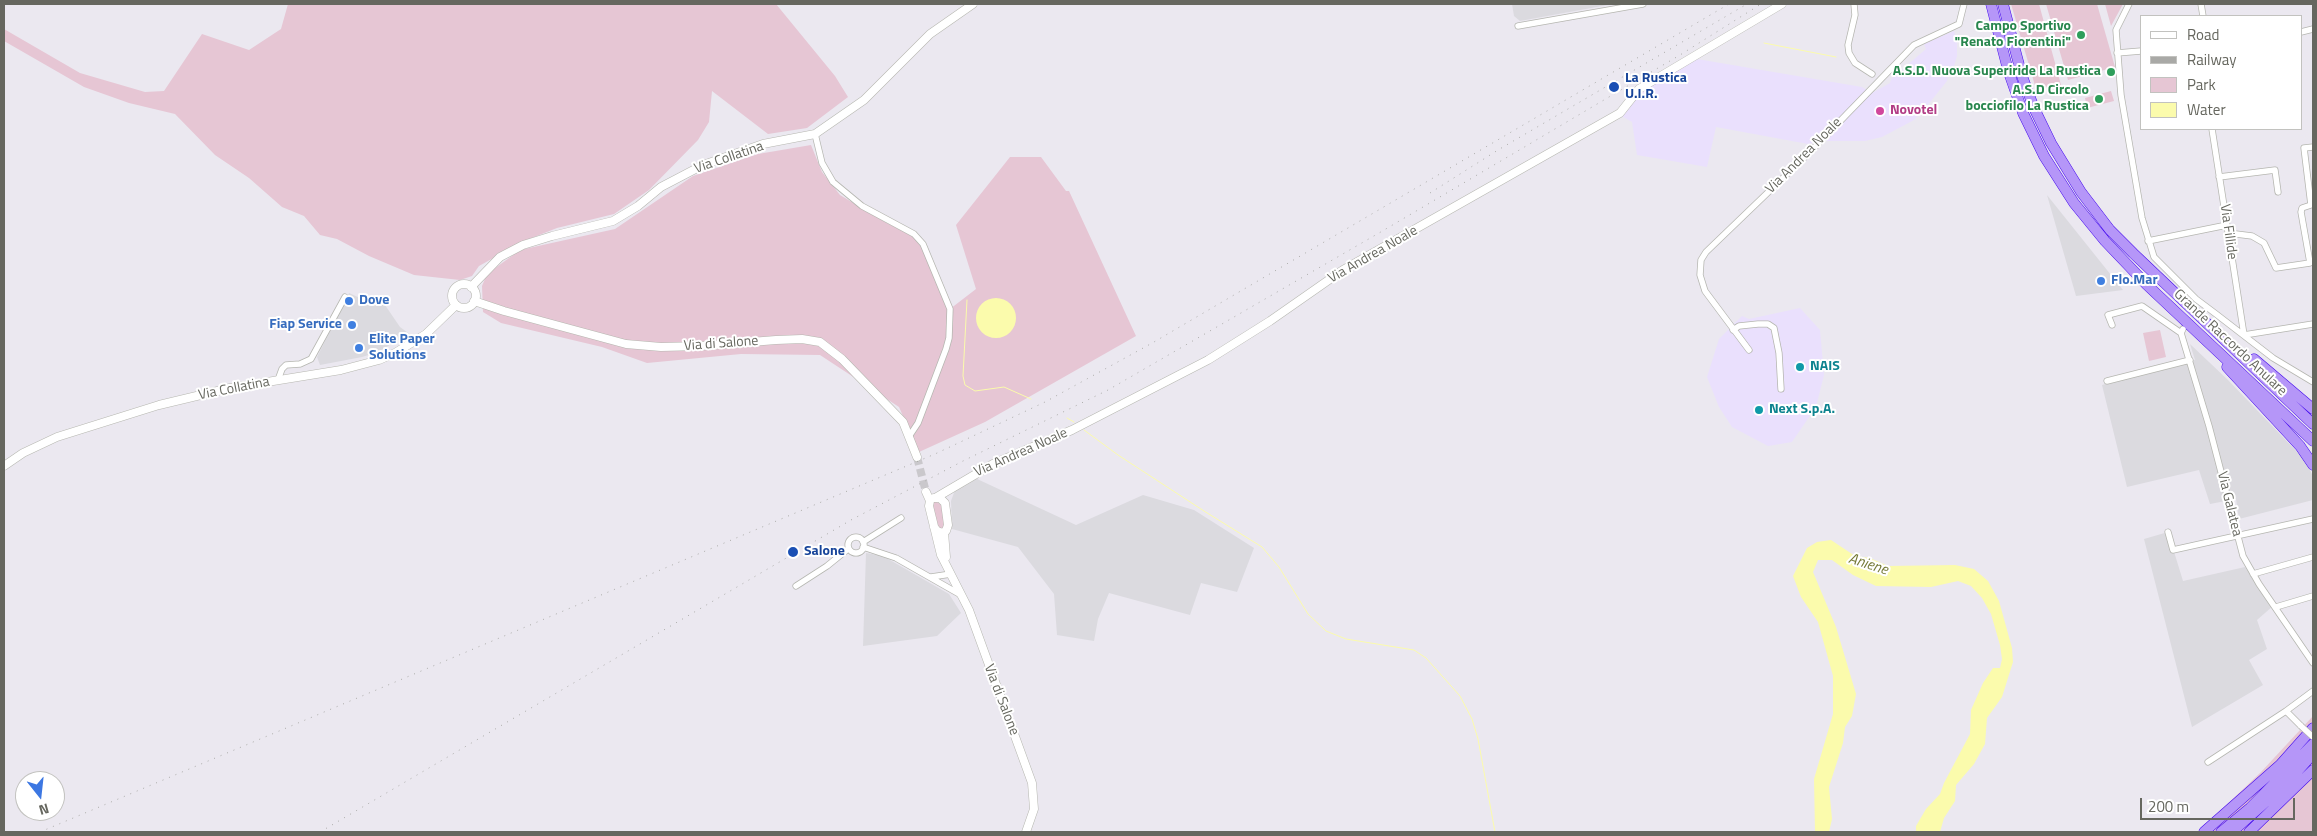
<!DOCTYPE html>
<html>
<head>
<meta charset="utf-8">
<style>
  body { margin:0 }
  #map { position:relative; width:2317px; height:836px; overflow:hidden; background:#ebe8f0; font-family:"Titillium Web",sans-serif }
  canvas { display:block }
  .frame { position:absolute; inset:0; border:5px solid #66675f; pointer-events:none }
  .legend { position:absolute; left:2140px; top:15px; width:162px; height:115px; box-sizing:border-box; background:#fff; border:1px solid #c2c2bf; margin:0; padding:6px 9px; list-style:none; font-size:15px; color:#66675f }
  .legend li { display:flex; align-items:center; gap:10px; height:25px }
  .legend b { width:25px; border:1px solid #c2c2bf }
  .north { position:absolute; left:15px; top:771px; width:50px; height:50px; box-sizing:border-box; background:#fff; border:1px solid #c2c2bf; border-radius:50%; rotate:164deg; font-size:14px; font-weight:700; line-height:20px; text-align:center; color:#66675f }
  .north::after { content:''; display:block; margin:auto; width:18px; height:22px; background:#3c77e2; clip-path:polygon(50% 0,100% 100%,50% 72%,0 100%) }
  .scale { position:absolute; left:2140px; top:798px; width:155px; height:22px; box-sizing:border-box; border:2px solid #66675f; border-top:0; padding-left:6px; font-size:15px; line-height:18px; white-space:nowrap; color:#66675f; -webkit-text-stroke:4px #fff; paint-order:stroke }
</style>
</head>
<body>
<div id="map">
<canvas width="2317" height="836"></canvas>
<div class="frame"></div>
<ul class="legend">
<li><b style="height:6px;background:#fff"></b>Road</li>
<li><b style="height:6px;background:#a9a9a6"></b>Railway</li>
<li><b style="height:14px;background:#e6c6d4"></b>Park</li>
<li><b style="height:14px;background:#fbfbac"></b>Water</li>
</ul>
<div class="north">N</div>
<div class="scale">200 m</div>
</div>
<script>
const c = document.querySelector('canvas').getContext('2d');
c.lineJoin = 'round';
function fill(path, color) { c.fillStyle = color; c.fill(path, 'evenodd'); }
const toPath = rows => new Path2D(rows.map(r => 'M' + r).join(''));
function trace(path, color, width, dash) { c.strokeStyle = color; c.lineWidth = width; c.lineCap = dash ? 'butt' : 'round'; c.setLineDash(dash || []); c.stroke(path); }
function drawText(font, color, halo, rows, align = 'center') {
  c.font = font + ' "Titillium Web",sans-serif'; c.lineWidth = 4; c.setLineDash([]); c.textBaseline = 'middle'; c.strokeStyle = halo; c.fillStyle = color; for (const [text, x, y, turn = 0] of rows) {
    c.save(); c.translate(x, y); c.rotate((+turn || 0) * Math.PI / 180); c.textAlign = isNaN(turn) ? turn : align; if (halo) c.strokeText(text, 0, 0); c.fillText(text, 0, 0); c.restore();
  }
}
fill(toPath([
  [1954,31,1957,41,1957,56,1952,73,1949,74,1947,81,1931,101,1914,120,1882,137,1865,141,1824,141,1808,144,1716,127,1707,167,1637,155,1632,122,1618,114,1634,94,1691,58,1862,87,1872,93,1890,83,1891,79,1926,49,1924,44],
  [1800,308,1820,330,1824,375,1816,407,1792,442,1768,446,1732,427,1719,407,1707,377,1719,339,1742,316,1749,319]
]), '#eae0fd');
fill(toPath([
  [1512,4,1613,4,1520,21,1514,16],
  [2047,195,2123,290,2076,296],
  [349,293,371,303,385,305,400,327,415,338,404,345,400,339,378,352,362,357,320,365,317,357],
  [2190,344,2228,380,2304,459,2313,476,2313,500,2239,519,2236,499,2210,504,2199,470,2127,487,2102,385,2195,360],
  [975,478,1076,525,1143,495,1194,510,1254,548,1237,592,1201,583,1190,615,1109,593,1098,619,1094,641,1057,635,1054,594,1018,547,952,529,951,501,955,490],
  [2168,532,2183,581,2245,567,2273,606,2257,620,2267,649,2249,660,2263,685,2192,727,2144,539],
  [866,553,883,556,949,594,961,613,937,636,863,646]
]), '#dbdadf');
fill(toPath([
  [288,4,776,4,835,76,848,97,807,128,768,134,712,91,709,122,698,140,649,190,614,214,557,228,524,241,479,266,472,276,460,280,414,275,369,256,337,239,320,235,304,216,282,207,249,178,215,155,175,114,129,103,84,87,4,41,4,29,80,73,145,92,164,91,202,34,249,50,281,29],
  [2011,4,2039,4,2061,85,2036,89],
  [2046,4,2097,4,2115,67,2068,80],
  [2105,4,2123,4,2111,26],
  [2111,91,2114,101,2087,108,2085,98],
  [811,145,822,172,840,195,887,223,920,240,950,309,976,289,956,225,1010,157,1041,157,1066,191,1069,191,1136,336,985,422,919,452,899,407,820,355,741,354,647,363,602,347,501,323,483,312,482,286,487,274,520,250,615,229,693,176,758,154],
  [2160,330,2166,357,2149,361,2143,333],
  [935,501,942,505,945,524,944,527,939,529,931,506],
  [2313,716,2313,832,2198,832,2261,772]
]), '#e6c6d4');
fill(toPath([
  '976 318a20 20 0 1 1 40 0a20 20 0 1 1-40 0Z',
  [1831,540,1855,556,1870,558,1888,566,1955,565,1974,569,1988,581,1999,601,2012,648,2013,662,2002,697,1987,718,1985,744,1974,764,1956,785,1955,801,1944,818,1940,832,1916,832,1916,826,1926,809,1940,794,1944,783,1970,734,1971,710,1983,683,1993,668,2000,668,2002,659,2000,645,1991,614,1982,598,1971,586,1958,581,1931,587,1876,586,1853,575,1832,560,1818,560,1813,572,1836,627,1856,694,1852,716,1845,727,1843,743,1829,787,1832,819,1829,832,1815,832,1814,779,1833,714,1833,676,1818,622,1801,597,1793,576,1807,548,1817,542]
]), '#fbfbac');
trace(toPath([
  [1764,43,1836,57],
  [967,300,963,376,965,385,975,391,1004,387,1031,399],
  [1067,418,1074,422],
  [1084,430,1118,455,1204,511,1262,547,1279,567,1308,614,1326,631,1346,639,1414,650,1426,658,1460,696,1472,719,1478,739,1495,832]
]), '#fbfbac', 1);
trace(toPath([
  [917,457,926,492]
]), '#cac8cc', 8, [8, 4]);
const street = toPath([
  [1854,4,1855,15,1848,45,1849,53,1855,63,1872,74],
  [2129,4,2116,30,2121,95,2142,218,2154,257,2196,299,2216,314,2273,358,2313,382],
  [2201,4,2203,16],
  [1518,26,1643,4],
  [2301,32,2313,29],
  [2117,53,2141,51],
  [2212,129,2244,335,2313,324],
  [815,134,822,163,833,182,862,206,914,234,923,244,950,309,949,338,946,349,918,423,910,435],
  [2219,177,2275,170,2278,192],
  [2228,233,2252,236,2264,243,2276,268,2310,263,2301,212,2302,208,2311,205,2304,148,2313,147],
  [2148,241,2227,225],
  [2112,325,2108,315,2142,306,2181,333],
  [2183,329,2181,333,2209,426,2243,556,2259,584,2313,663],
  [1733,330,1739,326,1758,324,1768,324,1774,328,1779,353,1781,389],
  [1749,350,1705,291,1700,275,1701,260,1706,252,1811,151,1914,45,1959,24,1964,4],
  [278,380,282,369,286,365,300,364,311,359,345,297],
  [2107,381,2190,360],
  [2168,532,2173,550,2313,519],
  '848 545a8 8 0 1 1 16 0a8 8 0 1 1-16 0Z',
  [863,542,901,518],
  [863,547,896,558,961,595],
  [2253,574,2313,557],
  [931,577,951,574],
  [796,586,827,566,848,549],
  [2276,607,2313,596],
  [2301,726,2286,711,2313,691],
  [2208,762,2286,711]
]);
const secondary = toPath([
  '452 296a12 12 0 1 1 24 0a12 12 0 1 1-24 0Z',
  [471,287,500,257,523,245,552,236,613,221,638,206,661,187,703,165,763,144,815,134,864,100,930,34,973,4],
  [474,301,504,311,626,344,661,347,701,346,776,340,802,339,820,342,842,359,903,422,917,457],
  [4,466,23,453,57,437,159,405,230,388,341,370,379,360,395,353,426,334,456,305],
  [926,492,930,501,929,506,941,555,969,610,1032,783,1034,809,1026,832],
  [937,497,993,464,1072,430,1208,360,1270,321,1343,270,1620,113,1639,89,1782,4],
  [934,498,940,498,945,503,948,525,946,531,942,533,937,531,934,527],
  [944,532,946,557]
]);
const highway = toPath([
  [1991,4,2008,70,2023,113,2044,156,2074,203,2105,241,2146,284,2313,441],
  [2003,4,2022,76,2034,108,2051,143,2081,192,2110,230,2133,253,2313,424],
  [2254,359,2313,409],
  [2227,367,2300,446,2313,465],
  [2204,832,2280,765,2313,728],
  [2221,832,2250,808,2313,744],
  [2232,832,2288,782,2312,755],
  [2249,832,2313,770]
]);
trace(street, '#b5b6b0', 7);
trace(secondary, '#b6b7b0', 9);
trace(highway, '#440bed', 11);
trace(street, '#fff', 5.5);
trace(secondary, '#fff', 8);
trace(highway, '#b596f8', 10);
trace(toPath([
  [1430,193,1498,150,1747,4],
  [40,832,935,454,1045,402,1154,342,1729,4],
  [320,832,851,520,963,461,1108,390,1379,233,1680,55,1761,4]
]), '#a9a9a6', 1, [1, 6]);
const streetBridge = toPath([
  [2301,726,2313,737]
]);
trace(streetBridge, '#b5b6b0', 7, []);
trace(streetBridge, '#fff', 5.5);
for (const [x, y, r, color] of [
  [2081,35,5,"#2e9e5b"],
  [2111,72,5,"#2e9e5b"],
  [1614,87,6,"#1a4fb4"],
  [2099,99,5,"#2e9e5b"],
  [1880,111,5,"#d1479c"],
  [2101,281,5,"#3f7fe0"],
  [349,301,5,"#3f7fe0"],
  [352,325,5,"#3f7fe0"],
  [359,348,5,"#3f7fe0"],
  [1800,367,5,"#0f9aa8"],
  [1759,410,5,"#0f9aa8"],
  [793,552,6,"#1a4fb4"]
]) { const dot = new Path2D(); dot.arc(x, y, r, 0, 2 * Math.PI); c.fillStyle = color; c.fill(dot); trace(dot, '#fff', 2); }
drawText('bold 14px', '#27864d', '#fff', [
  ["Campo Sportivo",2071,27],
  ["\"Renato Fiorentini\"",2071,43],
  ["A.S.D. Nuova Superiride La Rustica",2101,72],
  ["A.S.D Circolo",2089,91],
  ["bocciofilo La Rustica",2089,107]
], 'right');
drawText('bold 14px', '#164399', '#fff', [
  ["La Rustica",1625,79],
  ["U.I.R.",1625,95],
  ["Salone",804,552]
], 'left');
drawText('bold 14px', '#b23c85', '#fff', [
  ["Novotel",1890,111]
], 'left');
drawText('14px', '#66675f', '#fff', [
  ["Via Andrea Noale",1804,156,-45],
  ["Via Collatina",729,158,-19],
  ["Via Fillide",2228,232,82],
  ["Via Andrea Noale",1373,255,-30],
  ["Grande Raccordo Anulare",2230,343,43],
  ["Via di Salone",721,344,-4],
  ["Via Collatina",234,389,-11],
  ["Via Andrea Noale",1021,453,-24],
  ["Via Galatea",2229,504,76],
  ["Via di Salone",1001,700,69]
]);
drawText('bold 14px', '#366cbe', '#fff', [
  ["Flo.Mar",2111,281],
  ["Dove",359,301],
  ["Fiap Service",342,325,"right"],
  ["Elite Paper",369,340],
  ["Solutions",369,356]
], 'left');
drawText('bold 14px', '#0d838f', '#fff', [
  ["NAIS",1810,367],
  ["Next S.p.A.",1769,410]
], 'left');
drawText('italic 15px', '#747936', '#fff', [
  ["Aniene",1868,565,18]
]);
</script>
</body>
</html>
